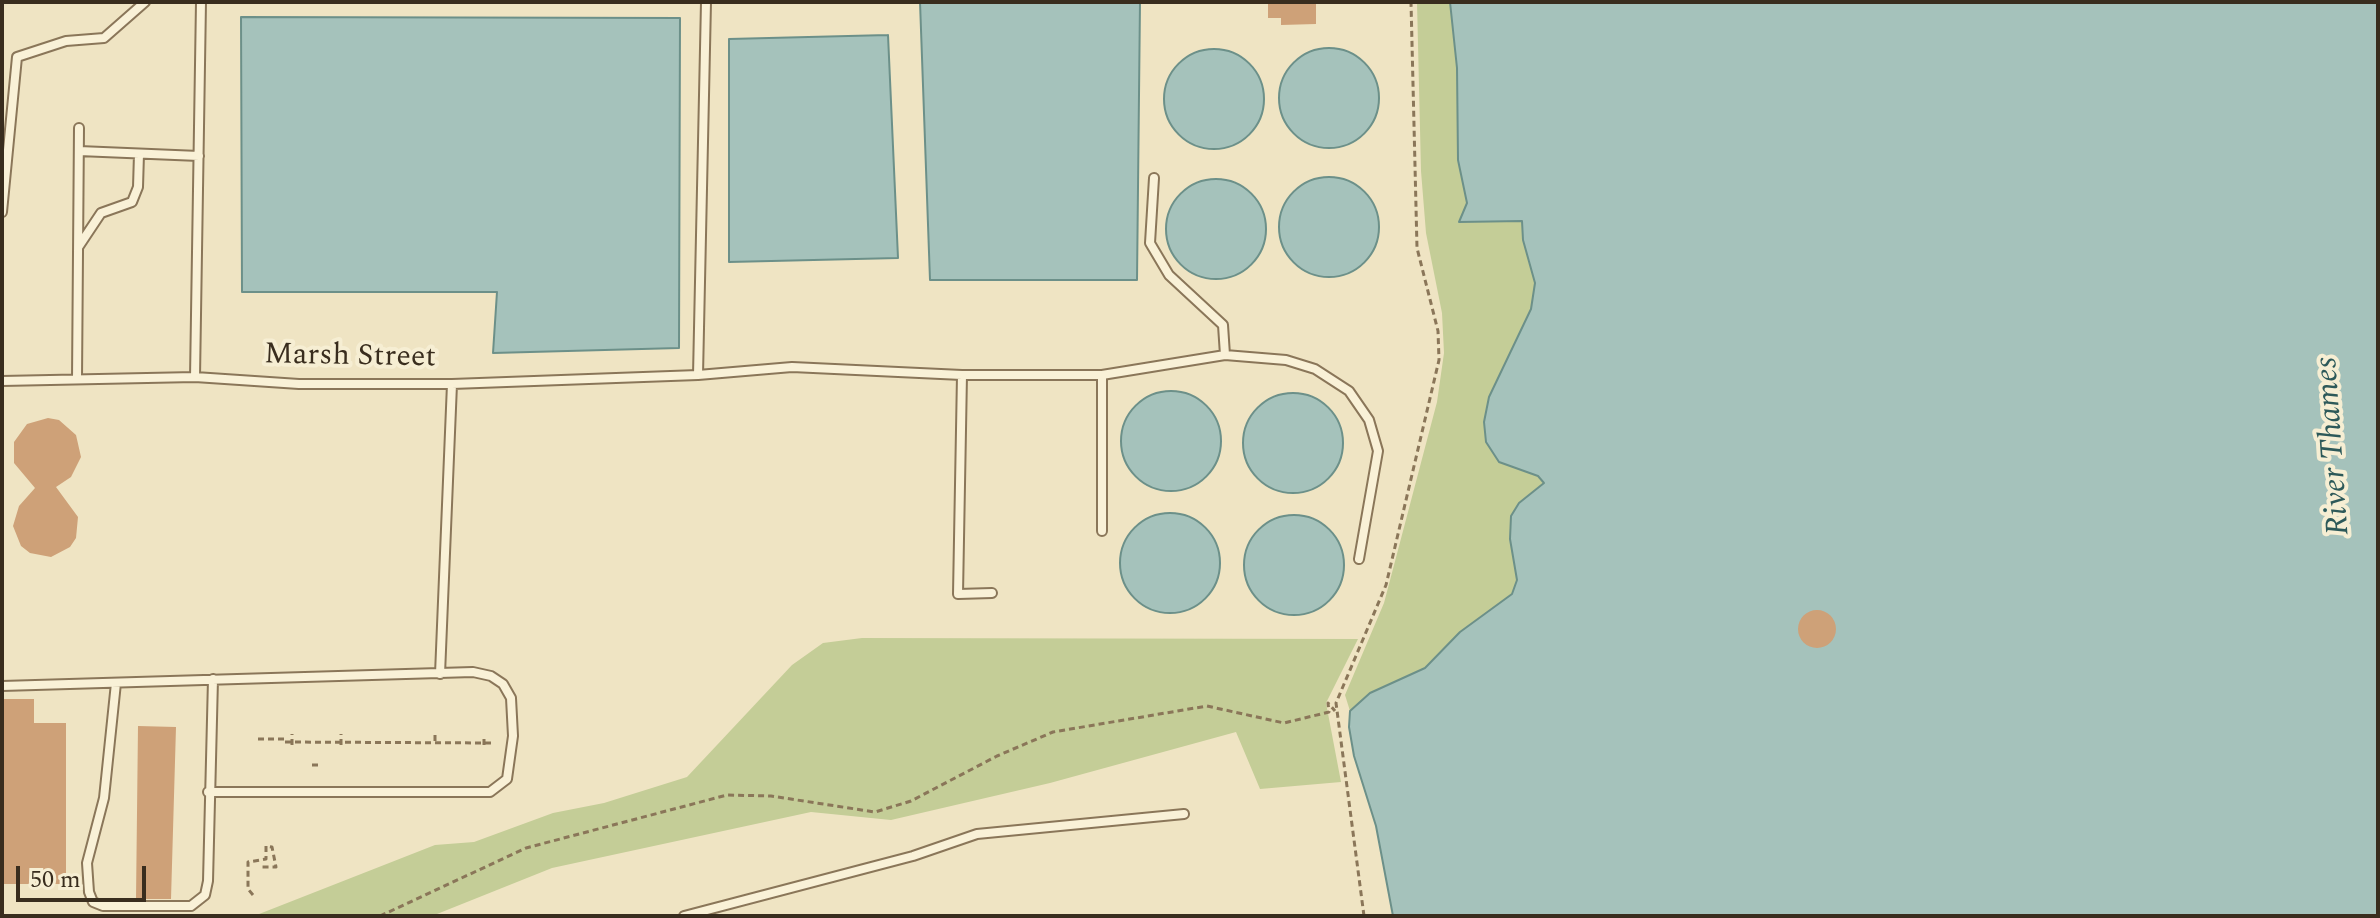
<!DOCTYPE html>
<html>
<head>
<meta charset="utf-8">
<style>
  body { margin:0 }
  #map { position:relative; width:2380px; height:918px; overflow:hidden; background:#efe4c3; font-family:Spectral,serif }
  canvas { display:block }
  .frame { position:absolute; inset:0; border:4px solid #392d1e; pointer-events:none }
  .scale { position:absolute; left:16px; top:866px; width:130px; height:36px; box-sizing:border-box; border:4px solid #392d1e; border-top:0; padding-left:10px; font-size:24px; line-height:28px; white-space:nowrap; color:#392d1e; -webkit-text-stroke:6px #f6eed3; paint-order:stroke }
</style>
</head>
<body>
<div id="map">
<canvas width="2380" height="918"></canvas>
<div class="frame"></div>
<div class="scale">50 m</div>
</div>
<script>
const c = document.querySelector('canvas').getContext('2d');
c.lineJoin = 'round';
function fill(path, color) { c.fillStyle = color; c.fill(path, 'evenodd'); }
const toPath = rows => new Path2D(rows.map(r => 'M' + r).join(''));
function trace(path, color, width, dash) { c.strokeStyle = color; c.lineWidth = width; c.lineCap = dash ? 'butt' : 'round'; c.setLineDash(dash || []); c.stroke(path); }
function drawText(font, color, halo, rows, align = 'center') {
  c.font = font + ' Spectral,serif'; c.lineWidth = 8; c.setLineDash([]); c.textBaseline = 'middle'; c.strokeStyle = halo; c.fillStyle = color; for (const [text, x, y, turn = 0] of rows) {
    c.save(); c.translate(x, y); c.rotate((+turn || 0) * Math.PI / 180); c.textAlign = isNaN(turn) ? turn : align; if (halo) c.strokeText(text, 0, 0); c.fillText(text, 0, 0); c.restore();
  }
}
fill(toPath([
  [1417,2,1569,2,1598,497,1393,916,1376,826,1354,756,1349,727,1350,711,1345,695,1384,603,1437,402,1444,353,1442,313,1426,233,1421,171],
  [862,638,1358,639,1326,703,1341,782,1260,789,1236,732,1050,783,891,820,811,812,552,868,432,916,254,916,435,845,474,842,553,813,604,803,687,777,792,665,823,643]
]), '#c4cd97');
const water = toPath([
  [920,2,1140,2,1137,280,930,280,920,2],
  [1450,2,2378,2,2378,916,1393,916,1376,826,1354,756,1349,727,1350,711,1370,693,1425,668,1460,632,1512,594,1517,580,1510,539,1511,516,1519,503,1544,483,1538,476,1499,462,1486,442,1484,422,1489,397,1531,309,1535,283,1523,240,1522,221,1459,222,1467,203,1458,160,1457,68,1450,2],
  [241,17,680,18,679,348,493,353,497,292,242,292,241,17],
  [888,35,898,258,729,262,729,39,888,35],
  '1279 98a50 50 0 1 1 100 0a50 50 0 1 1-100 0Z',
  '1164 99a50 50 0 1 1 100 0a50 50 0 1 1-100 0Z',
  '1279 227a50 50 0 1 1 100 0a50 50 0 1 1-100 0Z',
  '1166 229a50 50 0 1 1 100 0a50 50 0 1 1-100 0Z',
  '1121 441a50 50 0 1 1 100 0a50 50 0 1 1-100 0Z',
  '1243 443a50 50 0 1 1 100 0a50 50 0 1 1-100 0Z',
  '1120 563a50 50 0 1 1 100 0a50 50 0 1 1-100 0Z',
  '1244 565a50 50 0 1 1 100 0a50 50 0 1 1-100 0Z'
]);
fill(water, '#a5c2bb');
trace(water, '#6c9089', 2);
fill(toPath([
  [1268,2,1316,2,1316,24,1281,25,1281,18,1268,18],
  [48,418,59,420,76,435,81,457,71,477,56,487,78,517,76,538,70,547,51,557,30,553,21,546,13,526,19,506,35,488,14,463,14,442,27,424],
  '1798 629a19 19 0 1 1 38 0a19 19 0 1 1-38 0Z',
  [2,699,34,699,34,723,66,723,66,884,2,884],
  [138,726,176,727,171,899,136,899]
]), '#cea178');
const service = toPath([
  [79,151,199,156],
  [2,212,17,57,66,41,104,38,145,2],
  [79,246,101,213,132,202,138,187,139,154],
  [1225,355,1286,360,1315,369,1349,391,1369,420,1378,451,1359,559],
  [698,375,706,2],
  [962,375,958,594,992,593],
  [1102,375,1225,355,1223,325,1169,275,1150,243,1154,178],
  [195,377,201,2],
  [77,379,79,128],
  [2,381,195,377,299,384,452,384,698,375,792,367,962,375,1102,375,1102,531],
  [440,674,452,384],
  [116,683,104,798,87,863,89,892,93,902,103,906,191,906,205,895,208,881,213,679],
  [2,686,473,672,491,676,503,684,511,698,513,736,507,779,490,792,208,792],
  [684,916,913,856,977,834,1184,814]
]);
trace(service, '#8a7659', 12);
trace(toPath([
  [435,735,435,745],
  [258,739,285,739,285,742,492,743],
  [292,745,292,734],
  [341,745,341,734],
  [484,745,484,735],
  [312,765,320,765],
  [253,895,248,889,248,862,266,859,266,846,272,847,276,867,259,867],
  [380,916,526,848,727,795,771,796,875,812,911,801,997,756,1053,732,1207,706,1284,723,1329,712,1328,703,1335,711],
  [1364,916,1336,703,1386,585,1439,360,1438,331,1417,248,1411,2]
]), '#8a7659', 3, [6, 4]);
trace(service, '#f9f1d7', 8);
drawText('30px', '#392d1e', '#f6eed3', [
  ["Marsh Street",350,358,1]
]);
drawText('italic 32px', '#2d5959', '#f6eed3', [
  ["River Thames",2335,446,-94]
]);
</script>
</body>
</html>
